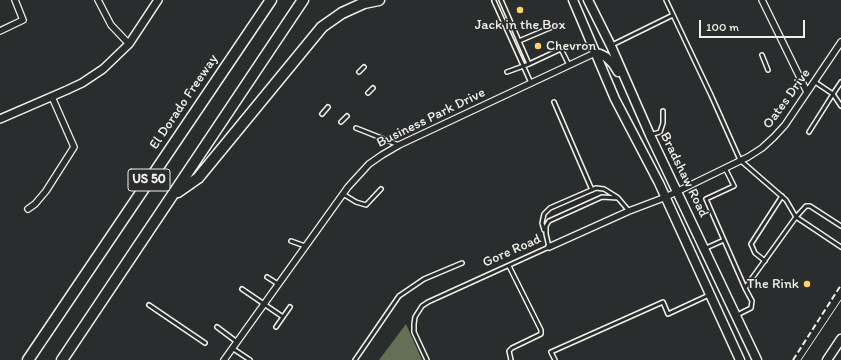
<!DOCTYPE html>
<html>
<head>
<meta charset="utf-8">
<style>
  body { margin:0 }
  #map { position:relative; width:841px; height:360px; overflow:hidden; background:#2a2d2e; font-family:Itim,sans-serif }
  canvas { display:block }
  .scale { position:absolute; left:699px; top:20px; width:106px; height:18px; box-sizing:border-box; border:2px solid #f4f1e8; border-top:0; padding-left:5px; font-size:12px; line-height:14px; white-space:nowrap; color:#f4f1e8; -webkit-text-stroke:3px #2a2d2e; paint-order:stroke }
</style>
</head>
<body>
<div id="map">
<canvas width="841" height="360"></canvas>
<div class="scale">100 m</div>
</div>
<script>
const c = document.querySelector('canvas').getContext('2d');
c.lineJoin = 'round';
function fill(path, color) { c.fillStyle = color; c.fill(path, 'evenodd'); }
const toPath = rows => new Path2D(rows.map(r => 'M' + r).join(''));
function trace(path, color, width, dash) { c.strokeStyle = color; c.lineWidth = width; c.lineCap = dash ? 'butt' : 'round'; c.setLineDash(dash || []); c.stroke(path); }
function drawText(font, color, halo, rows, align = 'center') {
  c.font = font + ' Itim,sans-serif'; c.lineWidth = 3; c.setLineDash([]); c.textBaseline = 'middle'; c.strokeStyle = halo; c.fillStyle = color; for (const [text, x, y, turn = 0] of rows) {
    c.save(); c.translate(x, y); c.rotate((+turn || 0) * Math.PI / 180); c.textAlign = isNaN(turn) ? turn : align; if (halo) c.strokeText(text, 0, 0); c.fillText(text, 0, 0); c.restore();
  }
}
fill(toPath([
  [406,324,422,360,379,360]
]), '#646f56');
const service = toPath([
  [501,0,529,64],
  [666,0,711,95,740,160,786,200,796,217,806,206,810,206,841,226],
  [494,1,531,83],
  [519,41,552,27],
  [612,45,673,15],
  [762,55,768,70],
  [359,72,364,67],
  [507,72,529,64,561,49,569,65],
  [815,82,833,94,841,82],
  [368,93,373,88],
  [554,102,592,190],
  [322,114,328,107],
  [341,122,347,116],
  [356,128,399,145],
  [809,132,833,94,841,106],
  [650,135,660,132,663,123,663,111],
  [725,168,734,186,706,199,745,288,752,301,751,308,737,315],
  [343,194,356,202,366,205,381,189],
  [544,230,542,223,544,214,550,208,596,188,604,189,617,197],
  [291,241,305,246],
  [704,249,724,240],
  [765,261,755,253,751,244,782,196],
  [509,266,541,330,541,334,512,348,509,351,511,360],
  [267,277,278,284],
  [745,288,796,217,841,247],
  [242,289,283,317],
  [149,305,205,343],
  [217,327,237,342],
  [276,327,290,307],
  [232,348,250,360],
  [355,360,399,296,424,279,462,263],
  [427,360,414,332,414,324,415,317,422,306,428,302,549,247,546,234,546,226,549,221,602,197,618,198,629,211],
  [555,360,551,352,663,302,668,314,709,295]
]);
const minor = toPath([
  [98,0,111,25,129,44],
  [762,0,807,92],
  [0,31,23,20,15,0],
  [28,209,35,204,46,191,74,147,52,97],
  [549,247,629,211,666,197,748,157,762,148,774,137,785,125,841,42],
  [224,360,348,187,369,164,382,155,399,145,595,53]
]);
const tertiary = toPath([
  [0,119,67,90,82,83,103,69,129,44,158,0]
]);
const secondary = toPath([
  [573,0,615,99,659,183,740,360],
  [588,0,611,46,650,135,757,360],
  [595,53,600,54,606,57,613,64,618,72],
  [827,360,841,339]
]);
const motorway = toPath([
  [178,192,198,178,322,27,342,13,364,3,379,0],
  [28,360,271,0],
  [62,360,303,0]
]);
trace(service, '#f4f1e8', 6);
trace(minor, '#f4f1e8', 8);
trace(tertiary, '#f4f1e8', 10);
trace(secondary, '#f4f1e8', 11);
trace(motorway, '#f4f1e8', 13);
trace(service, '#2a2d2e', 3);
trace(minor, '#2a2d2e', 5.5);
trace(tertiary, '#2a2d2e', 7);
trace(secondary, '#2a2d2e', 8);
trace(motorway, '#2a2d2e', 10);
trace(toPath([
  [801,360,841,300]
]), '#f4f1e8', 1);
trace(toPath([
  [793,360,841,285]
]), '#f4f1e8', 2, [6, 3]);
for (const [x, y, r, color] of [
  [520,10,4,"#ffd166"],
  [538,46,4,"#ffd166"],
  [807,284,4,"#ffd166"]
]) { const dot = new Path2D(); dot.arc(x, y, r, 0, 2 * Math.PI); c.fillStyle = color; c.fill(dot); trace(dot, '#2a2d2e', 1.5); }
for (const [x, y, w] of [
  [149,180,42]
]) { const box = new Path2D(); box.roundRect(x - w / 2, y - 11, w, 22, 3); c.fillStyle = '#2a2d2e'; c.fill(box); trace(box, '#f4f1e8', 1); }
drawText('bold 13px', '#f4f1e8', null, [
  ["US 50",149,180]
]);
drawText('14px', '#f4f1e8', '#2a2d2e', [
  ["Jack in the Box",520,25],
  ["Chevron",546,46,"left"],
  ["The Rink",799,284,"right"]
]);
drawText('14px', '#f4f1e8', '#2a2d2e', [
  ["Oates Drive",787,99,-54],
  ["El Dorado Freeway",184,102,-56],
  ["Business Park Drive",431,118,-26],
  ["Bradshaw Road",684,175,64],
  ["Gore Road",512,251,-24]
]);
</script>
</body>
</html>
